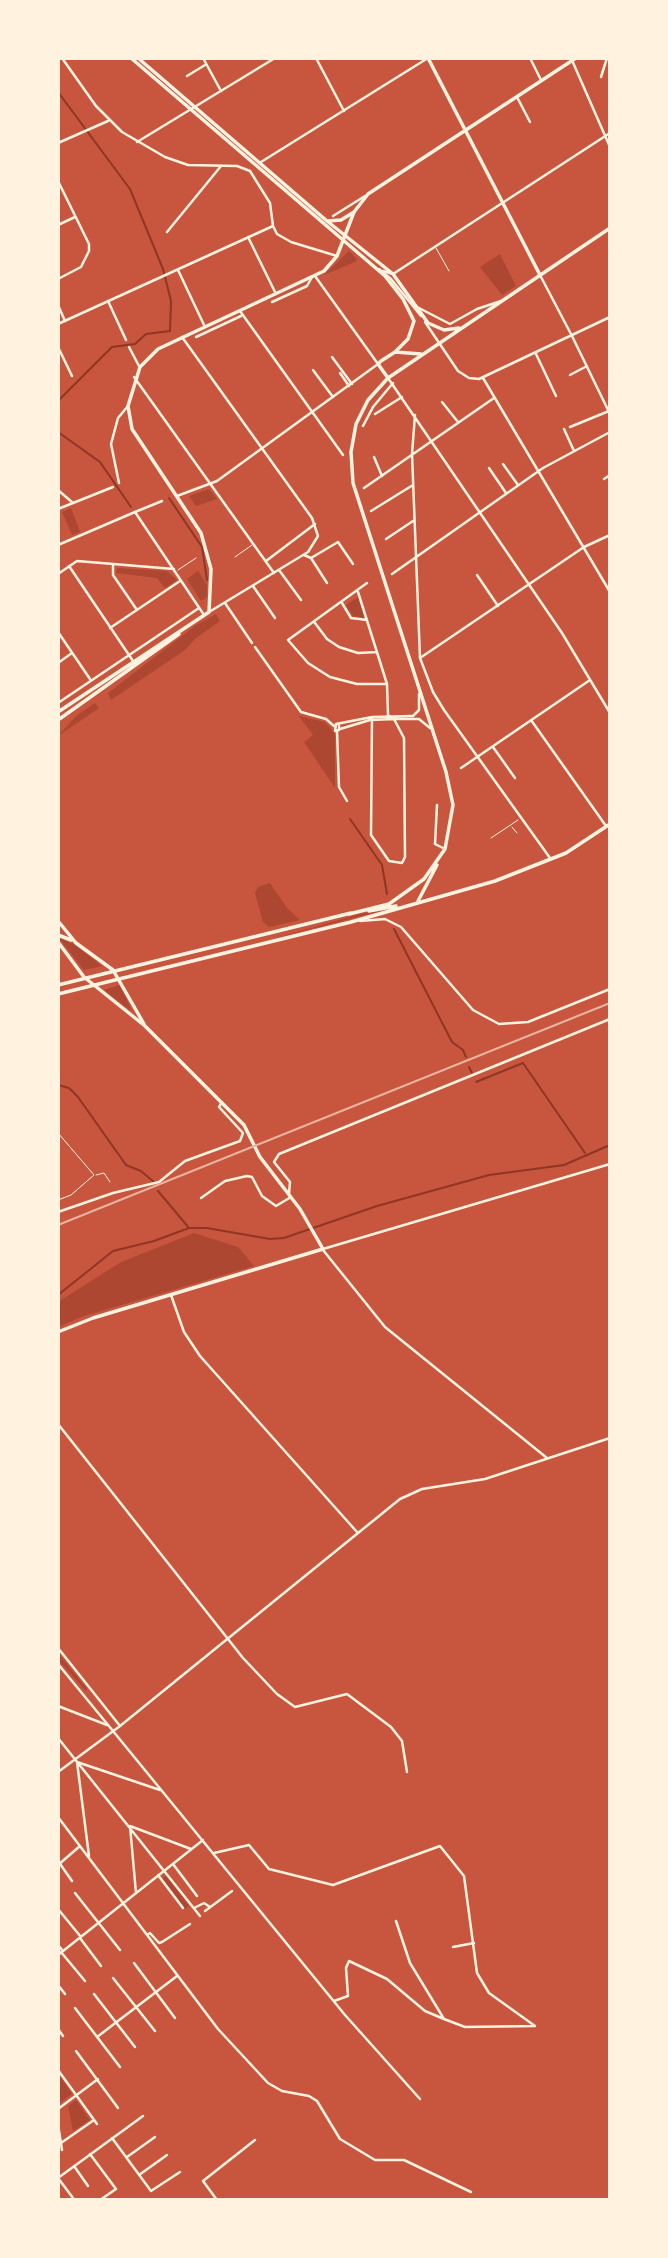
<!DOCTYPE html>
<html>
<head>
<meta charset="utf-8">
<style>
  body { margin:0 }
  #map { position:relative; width:668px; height:2258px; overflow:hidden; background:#c8553d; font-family:"Noto Sans",sans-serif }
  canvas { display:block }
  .frame { position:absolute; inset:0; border:60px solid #fff3e0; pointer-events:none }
</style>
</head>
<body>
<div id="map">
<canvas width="668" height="2258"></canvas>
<div class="frame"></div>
</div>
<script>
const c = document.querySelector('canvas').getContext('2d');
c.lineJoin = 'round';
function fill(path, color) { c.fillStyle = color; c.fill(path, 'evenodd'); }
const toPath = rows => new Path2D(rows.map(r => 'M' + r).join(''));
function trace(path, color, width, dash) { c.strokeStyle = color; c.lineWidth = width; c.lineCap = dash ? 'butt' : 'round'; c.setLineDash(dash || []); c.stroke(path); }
fill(toPath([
  [349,251,357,259,355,262,324,275],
  [500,254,516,286,502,295,480,267],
  [209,489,217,499,196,506,189,496],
  [71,508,80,532,72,535,62,512],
  [117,568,167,571,177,580,165,588,157,578,116,573],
  [198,571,207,585,207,597,201,601,187,579],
  [358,597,364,617,363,618,353,616,346,605],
  [216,614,220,621,195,639,185,650,111,700,108,693,196,625],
  [95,703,99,708,58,736,76,716],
  [299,716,325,722,335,734,335,788,304,742,313,735],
  [270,883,287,908,300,920,269,927,263,922,255,893,258,887],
  [377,911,377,912,272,939,360,914],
  [58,937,75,945,102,966,84,970],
  [120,985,131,1009,130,1010,104,990],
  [194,1233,238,1247,254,1266,84,1316,58,1327,58,1302,121,1262],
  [58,1653,87,1689,86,1691,58,1660],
  [166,1875,189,1906,185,1909,162,1879],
  [58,2073,72,2094,58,2104],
  [76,2100,90,2120,73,2131,68,2106]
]), '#ae4732');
trace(toPath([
  [58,92,130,189,163,269,171,301,170,331,146,334,135,344,112,347,58,401],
  [58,432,100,462,131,507],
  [169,498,202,547,207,580],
  [350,819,382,865,387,894],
  [394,929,452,1042,463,1050,466,1057],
  [469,1067,472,1073],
  [476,1082,523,1063,585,1153],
  [58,1085,69,1088,78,1097,126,1165,141,1171,154,1182],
  [158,1191,189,1228],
  [58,1295,113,1251,154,1241,189,1228,207,1228,270,1239,284,1238,377,1206,489,1175,564,1165,610,1145],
  [58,2194,59,2200]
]), '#8f3625', 2);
trace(toPath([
  [436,248,449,271],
  [235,557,252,545],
  [178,570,196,558],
  [512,827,517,833],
  [491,838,518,820],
  [58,1133,94,1175,71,1195,58,1200],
  [96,1175,104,1173,110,1182]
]), '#fff3e0', 1);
trace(toPath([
  [203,58,221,91],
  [316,58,344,111],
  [530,58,541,80],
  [571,58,610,147],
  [187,76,205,65],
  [601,77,607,58],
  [517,97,530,122],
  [58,143,108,121],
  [261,162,428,58],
  [58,181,89,244,89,251,81,267,58,279],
  [333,216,365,196],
  [58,225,75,217],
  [167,232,221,166],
  [248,237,276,294],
  [178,270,205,327],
  [383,271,393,274,610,133],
  [315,276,378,364],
  [108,301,126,340],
  [272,302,307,286,312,277],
  [58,305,65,321],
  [417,307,450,324,477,309,501,301],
  [240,311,343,455],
  [572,336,610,414],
  [182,337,312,518,318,536,308,552,209,612],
  [196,337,241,316],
  [58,347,72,376],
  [129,347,139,366],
  [536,354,556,396],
  [332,357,352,384],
  [313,370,333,397],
  [340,373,349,386],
  [570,375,587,366],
  [134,377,274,573],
  [388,378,562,633,610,713],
  [442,402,458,422],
  [375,414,402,397],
  [415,415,412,454,420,658,433,692,444,710,550,858],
  [363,426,373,407,393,383],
  [570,427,609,411],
  [564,429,574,451],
  [374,457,382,476],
  [503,464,518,485],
  [489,468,506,493],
  [604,479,610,475],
  [119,483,111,444,118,418,128,406],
  [364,488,494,398],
  [58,490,73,503],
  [58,509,113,487],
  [371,511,413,485],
  [135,512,162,501],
  [386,539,413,521],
  [304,555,311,558,327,583],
  [311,558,338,542,353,564],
  [266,561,315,524],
  [113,565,113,575,137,610],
  [69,566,133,661],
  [279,570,301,600],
  [392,574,543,468,610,432],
  [477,575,498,606],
  [367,583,288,640,308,663,330,677,357,684,387,684],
  [253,586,275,618],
  [358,592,387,684,388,715,394,719,404,738,405,857,402,863,389,861,371,835,372,717],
  [225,603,252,643],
  [342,603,351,618,367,620],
  [315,623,327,639,339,647,358,653,377,652],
  [110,628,180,581],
  [58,632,90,679],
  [255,647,301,712,326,719,334,726],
  [420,658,584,547,610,535],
  [58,663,72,653],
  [58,703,199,608],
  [413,716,419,710,419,694],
  [531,720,606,826],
  [339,725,339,730,335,731,336,724,372,717,412,716],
  [340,729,370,720,394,719,419,719,430,728],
  [337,731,339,787,347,801],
  [493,747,515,778],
  [461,768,590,680],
  [437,805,435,844,445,849],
  [289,1194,290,1182,274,1162,279,1154,610,1019],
  [201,1198,225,1181,247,1176,252,1177,262,1196,276,1206,291,1197],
  [58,1212,113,1193,159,1182,185,1161,240,1141,243,1133,219,1107,222,1102],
  [323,1250,385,1327,547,1458],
  [171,1295,184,1332,200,1356,357,1532],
  [58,1424,243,1658,277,1694,295,1707,347,1694,391,1727,402,1741,407,1772],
  [58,1706,107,1725],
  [120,1726,400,1499,422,1489,485,1479,610,1438],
  [113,1731,345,2015,420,2099],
  [58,1738,200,1916],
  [58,1817,218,2029,268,2083,282,2091,309,2096,317,2101,340,2139,375,2160,404,2160,471,2192],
  [214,1853,249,1845,269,1869,333,1885,440,1846,464,1876,477,1973,489,1993,535,2026],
  [89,1856,77,1762,160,1790],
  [58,1861,72,1881],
  [173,1864,197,1896],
  [58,1865,80,1846],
  [158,1875,183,1908],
  [75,1893,120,1950],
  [136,1893,130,1826,191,1849],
  [194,1908,204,1903,210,1907],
  [58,1909,81,1937],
  [205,1911,232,1891],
  [396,1921,410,1963,444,2019,465,2027,535,2026],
  [147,1935,150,1933,159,1943,162,1942,190,1924],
  [80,1938,101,1966],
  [58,1945,63,1951],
  [453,1947,474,1943],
  [61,1952,85,1981],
  [58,1955,203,1840],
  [134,1963,175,2018],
  [113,1978,155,2031],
  [58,1985,65,1994],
  [94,1994,135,2047],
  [334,2001,348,1996,346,1968,349,1961,387,1979,425,2011,444,2019],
  [75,2008,120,2067],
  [58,2029,63,2036],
  [97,2037,177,1976],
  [76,2051,118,2108],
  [58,2070,97,2124],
  [58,2109,98,2079],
  [58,2124,62,2150],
  [112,2138,151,2191,180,2172],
  [61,2143,94,2120],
  [90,2154,116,2189,100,2200],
  [127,2157,155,2137],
  [74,2166,88,2186],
  [139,2175,167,2155],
  [58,2178,143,2116],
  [58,2178,73,2198],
  [217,2200,203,2181,255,2140]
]), '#fff3e0', 2.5);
trace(toPath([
  [62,58,96,106,122,132,165,157,188,165,237,166,250,171,270,203,273,226,277,234,291,242,337,256],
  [137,142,275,58],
  [379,269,391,279,421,316],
  [540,275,572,336],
  [425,322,458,371,469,378,479,379,610,317],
  [58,324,273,226],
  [483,378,610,592],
  [177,496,217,481,378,364],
  [58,545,135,512,204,615],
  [58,574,77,561,174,569],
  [360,921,385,919,401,927,473,1010,499,1024,528,1022,610,989],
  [323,1249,610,1164],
  [58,1648,120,1726,58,1772],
  [58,1664,113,1731]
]), '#fff3e0', 2.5);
trace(toPath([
  [428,58,540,275],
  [58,712,209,612,211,569,201,533,132,429,128,406,140,367,158,349,324,271,337,256,354,212,368,194,576,58],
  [58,720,179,634],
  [58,921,76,943,113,970,144,1024],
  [58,935,71,940],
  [58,942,84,977,145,1026,244,1125,260,1157,300,1209,323,1249,93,1318,58,1332]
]), '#fff3e0', 3.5);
trace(toPath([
  [131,58,385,276,403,299,414,321,408,339,395,352],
  [138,58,327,221,393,274,428,323,444,330,459,328],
  [327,221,341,220,354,212],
  [388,378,378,364,381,361,395,352,421,354],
  [418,901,437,865],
  [369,911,396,906],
  [349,914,389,904,424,879,445,849,453,805,446,772,353,483,351,452,356,424,368,400,388,378,610,228],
  [58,985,351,913],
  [58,994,351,922,495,881,566,853,610,824]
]), '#fff3e0', 3.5);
trace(toPath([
  [58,1225,610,1003]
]), '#e9b49f', 2);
</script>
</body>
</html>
